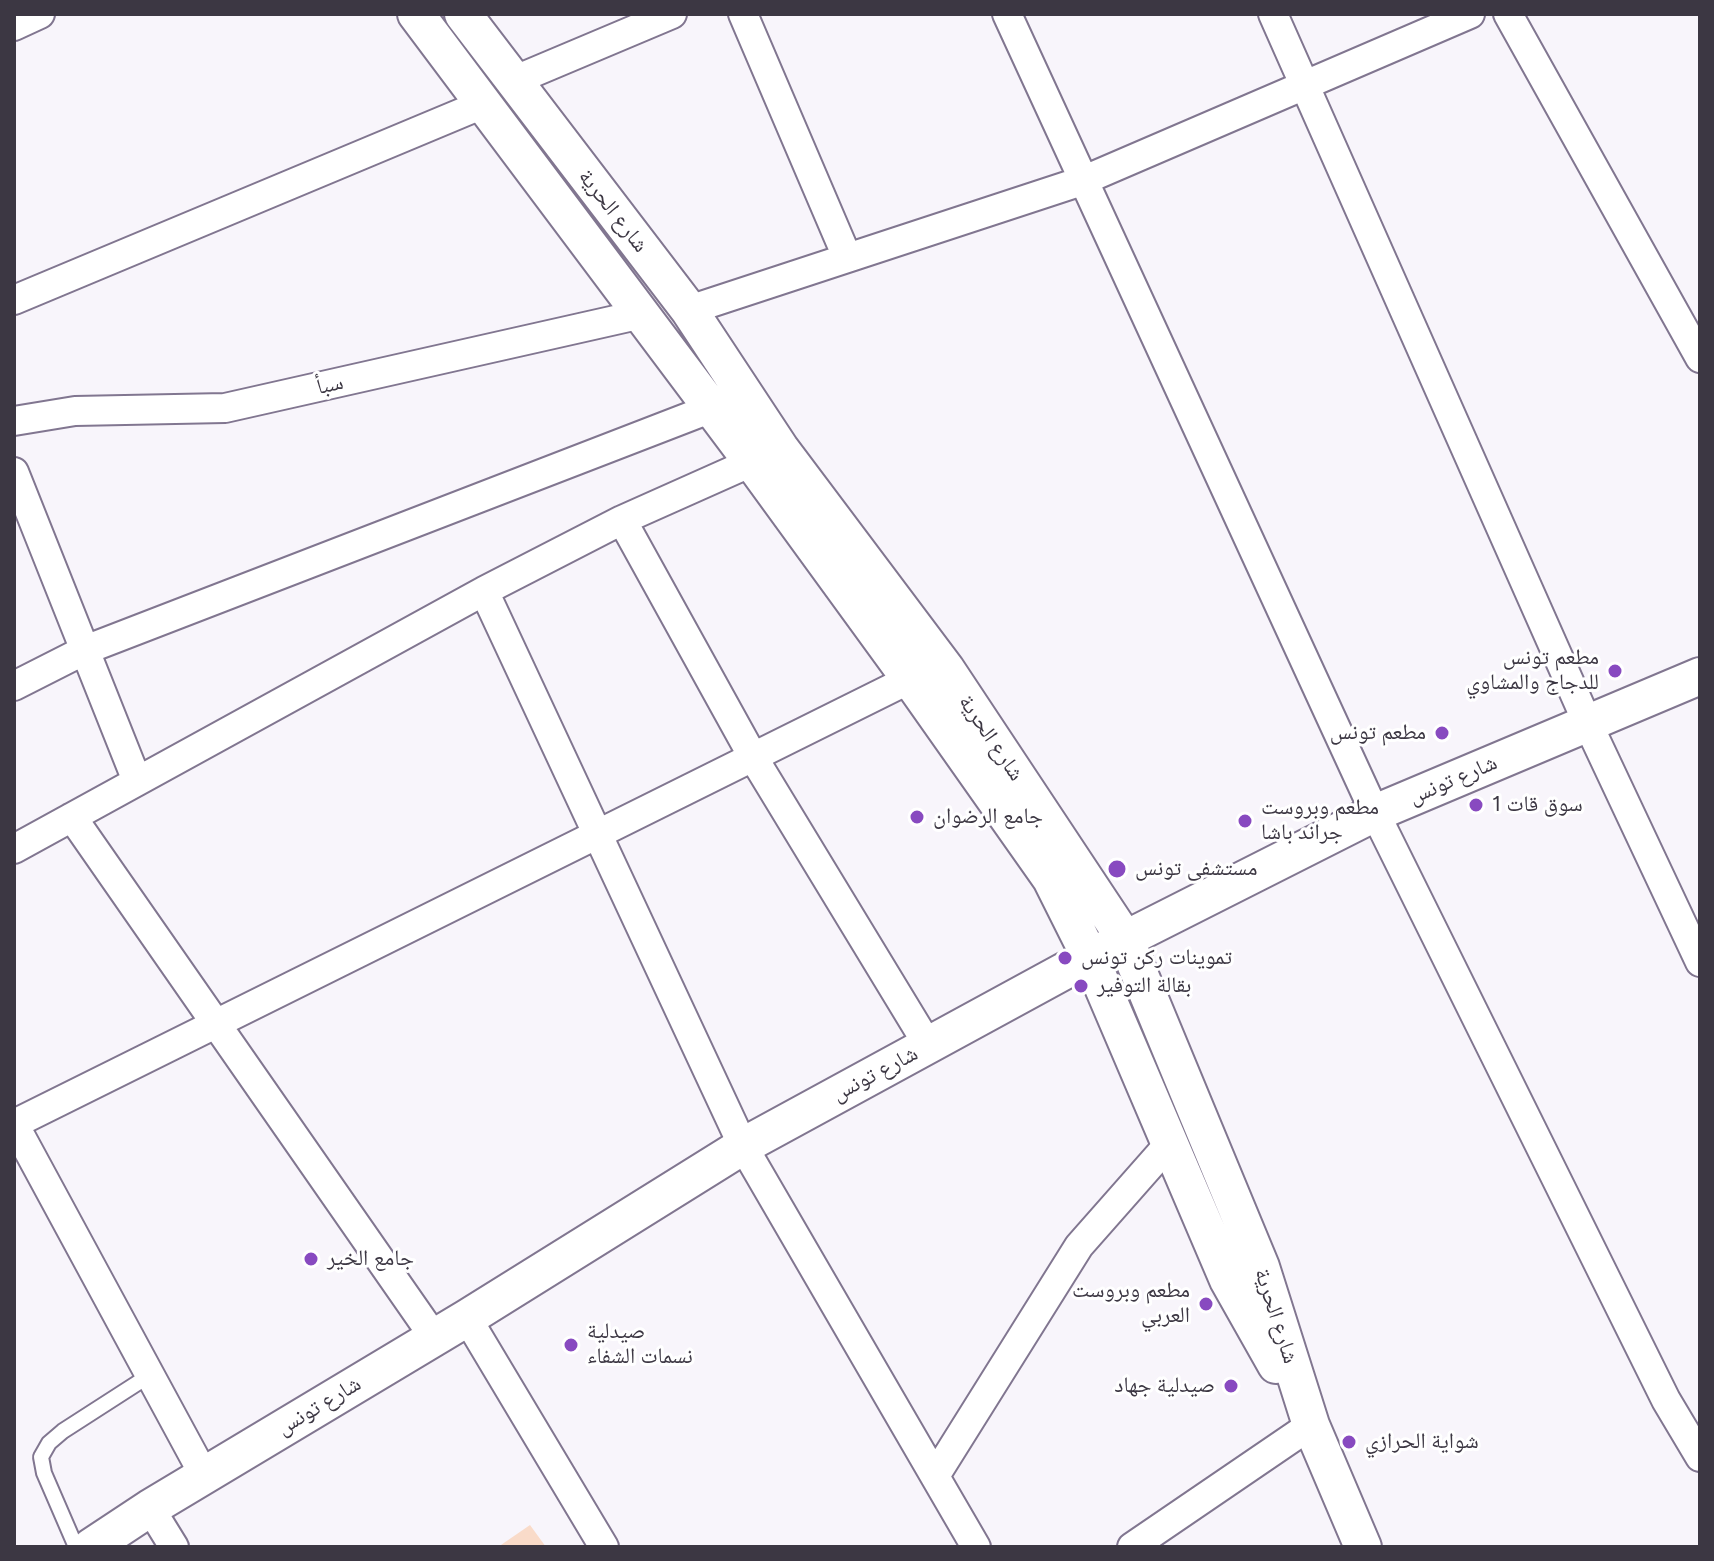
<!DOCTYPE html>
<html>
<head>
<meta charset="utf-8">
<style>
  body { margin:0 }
  #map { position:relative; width:1714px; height:1561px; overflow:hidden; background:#f8f5fb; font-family:Figtree,sans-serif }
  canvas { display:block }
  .frame { position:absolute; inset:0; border:16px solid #3c3743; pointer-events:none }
</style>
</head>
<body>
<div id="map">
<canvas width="1714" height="1561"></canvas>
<div class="frame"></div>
</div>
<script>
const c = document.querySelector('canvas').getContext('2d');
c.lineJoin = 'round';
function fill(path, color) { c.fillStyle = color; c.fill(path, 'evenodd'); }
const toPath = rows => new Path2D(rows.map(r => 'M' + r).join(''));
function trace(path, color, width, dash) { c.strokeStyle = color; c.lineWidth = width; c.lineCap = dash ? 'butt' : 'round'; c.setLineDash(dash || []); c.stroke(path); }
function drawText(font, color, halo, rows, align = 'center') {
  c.font = font + ' Figtree,"Noto Naskh Arabic",sans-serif'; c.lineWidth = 6; c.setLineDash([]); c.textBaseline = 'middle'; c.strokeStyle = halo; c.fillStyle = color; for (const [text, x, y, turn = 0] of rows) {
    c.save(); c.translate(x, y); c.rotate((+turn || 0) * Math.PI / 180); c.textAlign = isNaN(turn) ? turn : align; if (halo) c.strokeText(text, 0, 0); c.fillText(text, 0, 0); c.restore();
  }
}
fill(toPath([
  [530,1525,546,1547,498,1547]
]), '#f9dbc9');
const service = toPath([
  [76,1547,44,1473,41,1457,49,1443,63,1431,150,1375]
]);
const minor = toPath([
  [743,14,847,257],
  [1007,14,1375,813,1666,1400,1700,1457],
  [1273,14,1588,724,1700,962],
  [1508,14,1700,358],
  [14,26,40,14],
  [513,81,672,14],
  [14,300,483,104],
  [689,310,1082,181,1470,14],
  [14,421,75,411,225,408,642,314],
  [14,472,137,781],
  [622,520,753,757,928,1045],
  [484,591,743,1146,976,1547],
  [14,686,85,650,712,408],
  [72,817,434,1337],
  [14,849,484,591,622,520,752,462],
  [14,1124,910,679],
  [14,1124,204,1475],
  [467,1318,604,1547],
  [935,1476,1079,1246,1169,1144],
  [150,1508,174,1547],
  [1132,1547,1311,1425]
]);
const tertiary = toPath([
  [416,14,752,462,910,679,1051,879,1090,957,1228,1280,1276,1365],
  [463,14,689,310,780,448,946,669,1125,939,1261,1267,1311,1425,1363,1547],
  [91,1547,150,1508,467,1318,743,1146,1090,957,1375,813,1700,676]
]);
trace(service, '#817690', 18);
trace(minor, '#817690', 32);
trace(tertiary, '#817690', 40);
trace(service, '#fff', 14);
trace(minor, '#fff', 28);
trace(tertiary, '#fff', 36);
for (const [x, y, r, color] of [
  [1615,671,8,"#884ac0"],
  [1442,733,8,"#884ac0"],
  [1476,805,8,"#884ac0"],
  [917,817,8,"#884ac0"],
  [1245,821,8,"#884ac0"],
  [1117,869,10,"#884ac0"],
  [1065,958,8,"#884ac0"],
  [1081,986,8,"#884ac0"],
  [311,1259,8,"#884ac0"],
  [1206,1304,8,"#884ac0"],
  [571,1345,8,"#884ac0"],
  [1231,1386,8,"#884ac0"],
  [1349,1442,8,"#884ac0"]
]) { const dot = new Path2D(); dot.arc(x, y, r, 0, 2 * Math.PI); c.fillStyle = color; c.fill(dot); trace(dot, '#fff', 3); }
drawText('22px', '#3c3743', '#fff', [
  ["شارع الحرية",613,211,52],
  ["سبأ",330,385,-13],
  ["شارع الحرية",991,738,56],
  ["شارع تونس",1453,780,-23],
  ["شارع تونس",875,1074,-28],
  ["شارع الحرية",1276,1316,72],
  ["شارع تونس",319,1406,-31]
]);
drawText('22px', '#3c3743', '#fff', [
  ["مطعم تونس",1599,658,"right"],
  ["للدجاج والمشاوي",1599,683,"right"],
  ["مطعم تونس",1426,733,"right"],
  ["سوق قات 1",1492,805],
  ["مطعم وبروست",1261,808],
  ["جراند باشا",1261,833],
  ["جامع الرضوان",933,817],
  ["مستشفى تونس",1135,869],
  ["تموينات ركن تونس",1081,958],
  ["بقالة التوفير",1097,986],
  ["جامع الخير",327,1259],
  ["مطعم وبروست",1190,1291,"right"],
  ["العربي",1190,1316,"right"],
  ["صيدلية",587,1332],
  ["نسمات الشفاء",587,1357],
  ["صيدلية جهاد",1215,1386,"right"],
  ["شواية الحرازي",1365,1442]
], 'left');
</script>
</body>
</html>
